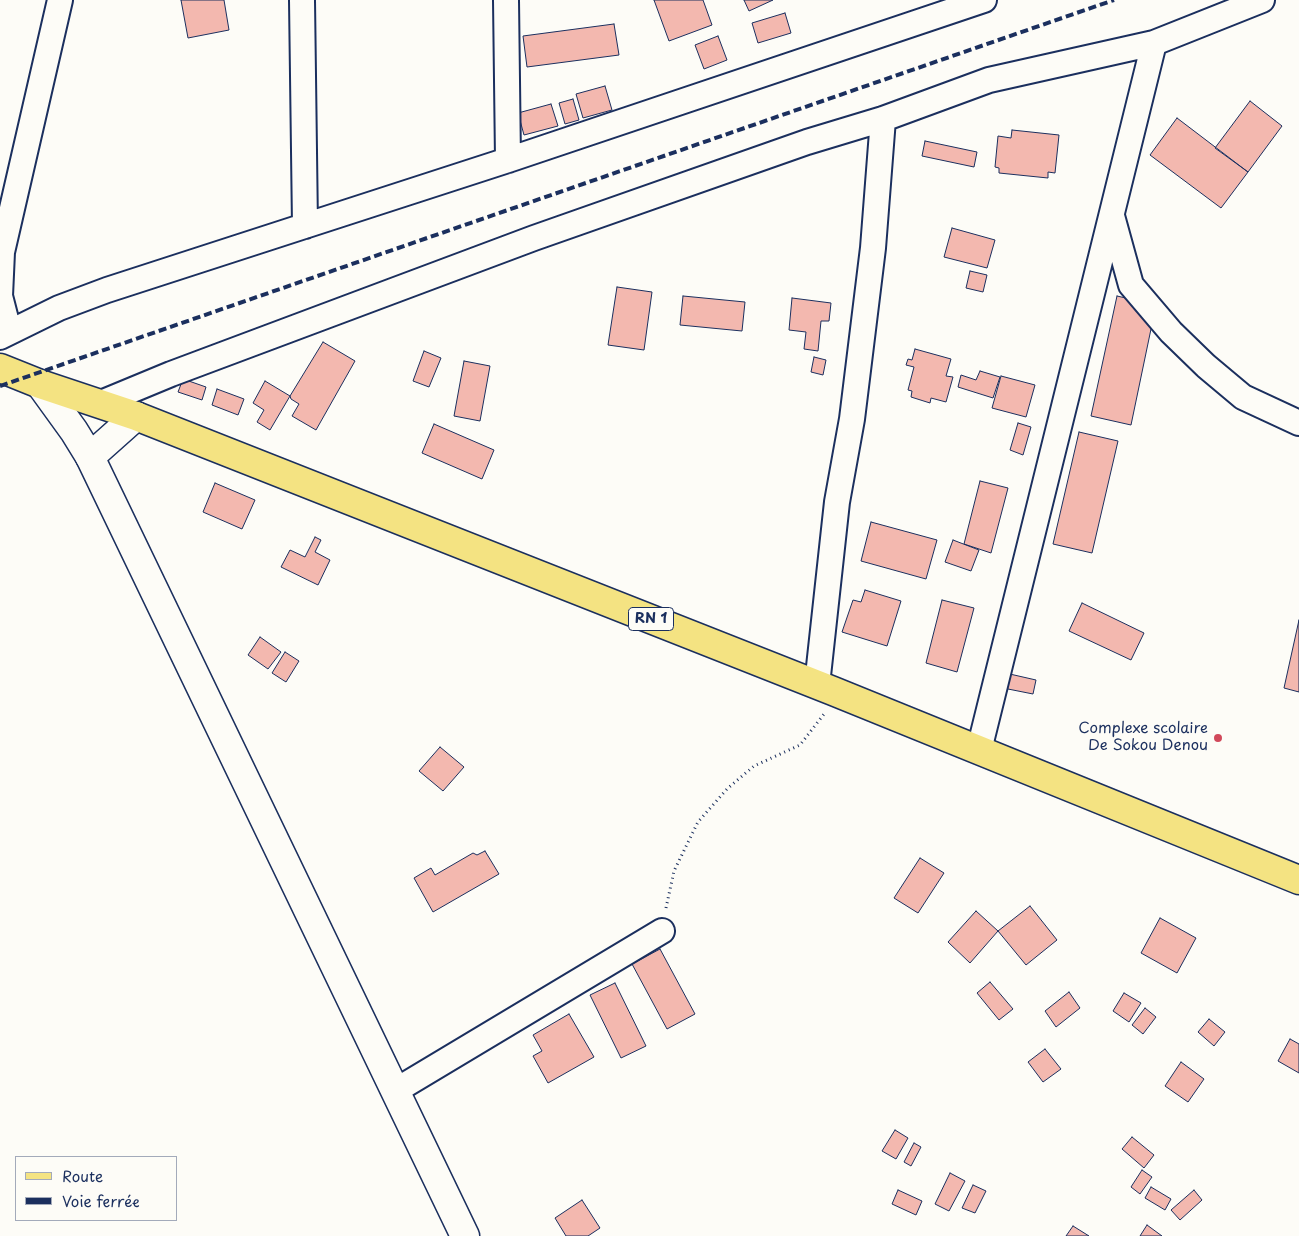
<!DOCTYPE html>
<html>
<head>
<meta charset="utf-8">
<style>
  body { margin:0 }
  #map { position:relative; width:1299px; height:1236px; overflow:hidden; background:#fdfcf7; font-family:"Playpen Sans",sans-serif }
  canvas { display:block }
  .legend { position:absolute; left:15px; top:1156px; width:162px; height:65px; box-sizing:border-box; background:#fdfcf7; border:1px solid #a3aaba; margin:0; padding:6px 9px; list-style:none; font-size:15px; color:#1b2f5e }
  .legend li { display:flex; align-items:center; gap:10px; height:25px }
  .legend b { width:25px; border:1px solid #a3aaba }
</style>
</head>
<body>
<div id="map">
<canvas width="1299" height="1236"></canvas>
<ul class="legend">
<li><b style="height:6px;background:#f4e382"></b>Route</li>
<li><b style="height:6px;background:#1b2f5e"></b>Voie ferrée</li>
</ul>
</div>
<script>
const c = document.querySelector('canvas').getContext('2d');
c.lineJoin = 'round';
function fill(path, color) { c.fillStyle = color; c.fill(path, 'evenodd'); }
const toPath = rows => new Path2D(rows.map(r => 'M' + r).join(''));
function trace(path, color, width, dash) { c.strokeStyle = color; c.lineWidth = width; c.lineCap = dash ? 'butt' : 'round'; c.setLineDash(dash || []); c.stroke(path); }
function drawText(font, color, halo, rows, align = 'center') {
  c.font = font + ' "Playpen Sans",sans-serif'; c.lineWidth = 4.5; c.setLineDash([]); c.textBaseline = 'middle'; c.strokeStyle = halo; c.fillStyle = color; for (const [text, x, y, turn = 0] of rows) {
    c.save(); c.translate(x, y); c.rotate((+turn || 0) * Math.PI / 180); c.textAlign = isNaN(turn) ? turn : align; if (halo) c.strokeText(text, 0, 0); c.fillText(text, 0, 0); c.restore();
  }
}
const building = toPath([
  [181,0,224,0,229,30,188,38,181,0],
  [654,0,703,0,712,25,669,41,654,0],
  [744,0,773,0,749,11,744,0],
  [785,13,791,33,758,43,752,23,785,13],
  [614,24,619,55,527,67,523,36,614,24],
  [718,36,727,60,704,69,695,45,718,36],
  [605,86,612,110,583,118,576,94,605,86],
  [573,99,579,120,565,124,559,103,573,99],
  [1250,101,1282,126,1248,172,1215,148,1250,101],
  [551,104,558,126,524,135,518,113,551,104],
  [1177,118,1248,172,1221,208,1150,155,1177,118],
  [1012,130,1059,135,1055,173,1048,172,1048,178,999,173,999,168,995,167,998,136,1011,138,1012,130],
  [925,141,977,152,974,167,922,156,925,141],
  [952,228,995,240,987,268,944,257,952,228],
  [970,271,987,275,983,292,966,288,970,271],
  [617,287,652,292,644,350,608,345,617,287],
  [683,296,745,302,742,331,680,325,683,296],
  [1117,296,1156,305,1131,425,1091,416,1117,296],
  [792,298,831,303,829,321,821,321,818,351,804,349,806,332,789,330,792,298],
  [323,342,355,361,316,430,292,416,299,404,291,399,290,396,323,342],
  [915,349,951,359,946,376,953,377,946,402,931,398,930,403,911,397,912,391,908,390,914,367,906,365,908,359,912,360,915,349],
  [424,351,441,358,429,387,413,381,424,351],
  [814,357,826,360,823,375,811,372,814,357],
  [464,361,490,366,480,421,454,416,464,361],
  [980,371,1000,377,993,398,958,387,961,375,976,380,980,371],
  [1001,376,1035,385,1026,417,992,408,1001,376],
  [183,379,206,387,202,400,178,392,183,379],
  [265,381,290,396,270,430,257,422,264,410,253,403,265,381],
  [217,389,244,399,238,415,212,405,217,389],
  [1018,423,1031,427,1023,455,1010,450,1018,423],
  [434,424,494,450,482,479,422,453,434,424],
  [1079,432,1118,441,1092,553,1053,544,1079,432],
  [980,481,1008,488,991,553,964,544,980,481],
  [215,483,255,500,242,529,203,512,215,483],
  [871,522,937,540,926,579,861,561,871,522],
  [315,537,321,540,315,552,330,560,318,585,281,567,290,550,305,557,315,537],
  [953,540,979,550,971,571,945,562,953,540],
  [865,590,901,601,887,646,842,632,853,600,861,602,865,590],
  [942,600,974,608,957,672,926,663,942,600],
  [1082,603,1144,633,1131,660,1069,631,1082,603],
  [1299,620,1299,692,1284,688,1299,620],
  [260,637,281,652,268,669,248,655,260,637],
  [285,652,299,661,286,682,272,673,285,652],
  [1001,672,1036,680,1033,694,998,687,1001,672],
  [440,747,464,767,443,791,419,771,440,747],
  [485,851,499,874,433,912,414,878,431,868,435,875,473,853,477,855,485,851],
  [920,858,944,873,918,913,894,898,920,858],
  [1030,906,1057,940,1026,965,998,931,1030,906],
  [976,911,998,931,970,963,948,942,976,911],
  [1160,918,1196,938,1177,973,1141,953,1160,918],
  [660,949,695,1014,667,1029,632,964,660,949],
  [990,982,1013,1009,999,1020,977,993,990,982],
  [615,983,646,1046,621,1058,590,995,615,983],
  [1069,992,1080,1008,1056,1027,1045,1011,1069,992],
  [1124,993,1141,1003,1129,1022,1113,1011,1124,993],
  [1145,1008,1156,1017,1143,1034,1132,1025,1145,1008],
  [569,1014,594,1057,548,1083,533,1056,542,1051,533,1035,569,1014],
  [1209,1019,1225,1032,1214,1046,1198,1032,1209,1019],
  [1290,1039,1299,1044,1299,1073,1278,1061,1290,1039],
  [1045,1049,1061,1069,1043,1082,1028,1062,1045,1049],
  [1181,1062,1204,1079,1188,1102,1165,1086,1181,1062],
  [895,1130,908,1138,896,1159,882,1151,895,1130],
  [1132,1137,1154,1155,1144,1168,1122,1149,1132,1137],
  [914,1143,921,1147,911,1166,904,1162,914,1143],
  [1142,1170,1152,1177,1140,1194,1131,1187,1142,1170],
  [950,1173,965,1181,949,1211,935,1204,950,1173],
  [973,1185,986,1191,975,1213,962,1208,973,1185],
  [1151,1187,1171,1199,1165,1210,1145,1198,1151,1187],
  [898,1190,922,1201,916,1215,892,1204,898,1190],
  [1194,1190,1202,1200,1180,1220,1171,1210,1194,1190],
  [582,1200,600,1228,588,1236,566,1236,555,1218,582,1200],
  [1147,1225,1162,1236,1140,1236,1147,1225],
  [1073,1226,1089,1236,1066,1236,1073,1226]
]);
fill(building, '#f3b8af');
trace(building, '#1b2f5e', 1);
const minor = toPath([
  [302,0,305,226],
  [506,0,508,160],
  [1112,216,1131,285,1171,332,1206,366,1243,397,1299,423],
  [9,331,0,296,2,252,60,0],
  [0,337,59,308,107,290,508,160,984,0],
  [101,403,171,374,534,238,807,142,883,119,989,80,1154,43,1262,0],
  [817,685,837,502,852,419,873,248,883,119],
  [979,750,1154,43],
  [395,1091,662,931]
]);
const tertiary = toPath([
  [40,384,74,431,90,457,465,1236]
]);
const secondary = toPath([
  [90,457,136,416]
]);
const primary = toPath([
  [0,368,40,384,136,416,833,691,1299,880]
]);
trace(minor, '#1b2f5e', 28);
trace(tertiary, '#1b2f5e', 31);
trace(secondary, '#1b2f5e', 31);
trace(primary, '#1b2f5e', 31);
trace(toPath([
  [666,908,674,871,698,822,727,789,754,766,800,745,824,714]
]), '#1b2f5e', 3, [1, 4]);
trace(minor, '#fdfcf7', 24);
trace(tertiary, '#fdfcf7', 28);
trace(secondary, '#fdfcf7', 28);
trace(primary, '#f4e382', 28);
trace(toPath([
  [0,386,1114,0]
]), '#1b2f5e', 4, [8, 4]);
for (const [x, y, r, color] of [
  [1218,738,5,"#d1495b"]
]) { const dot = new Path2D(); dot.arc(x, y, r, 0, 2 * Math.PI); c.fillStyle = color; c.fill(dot); trace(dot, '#fdfcf7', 2); }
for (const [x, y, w] of [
  [651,619,45]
]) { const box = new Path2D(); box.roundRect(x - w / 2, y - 11.5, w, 23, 4); c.fillStyle = '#fdfcf7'; c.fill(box); trace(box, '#1b2f5e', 1); }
drawText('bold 14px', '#1b2f5e', null, [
  ["RN 1",651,619]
]);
drawText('15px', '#1b2f5e', '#fdfcf7', [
  ["Complexe scolaire",1208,729],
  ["De Sokou Denou",1208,746]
], 'right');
</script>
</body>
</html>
